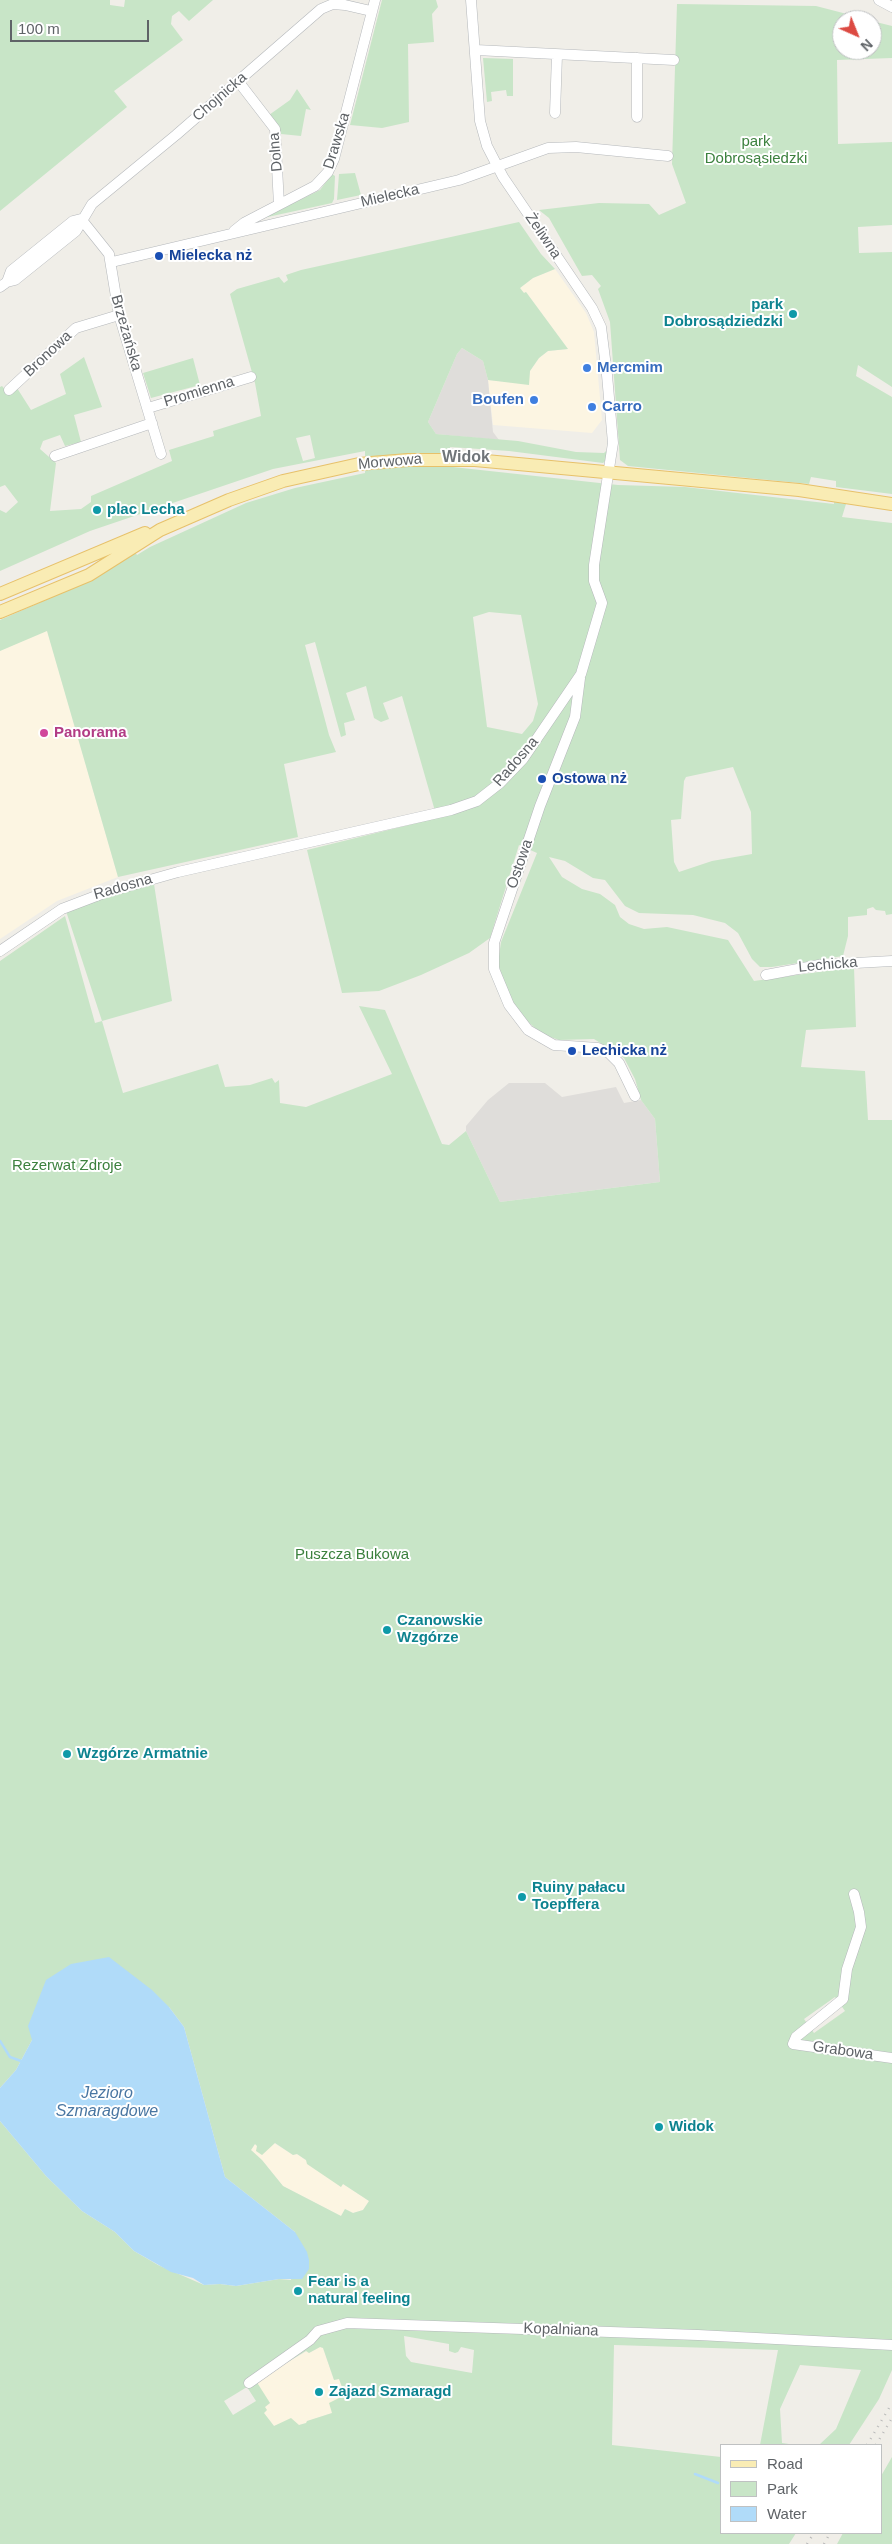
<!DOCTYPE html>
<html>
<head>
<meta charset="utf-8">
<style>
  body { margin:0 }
  #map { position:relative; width:892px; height:2544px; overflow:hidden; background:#f0eee8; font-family:Arial,sans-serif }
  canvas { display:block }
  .legend { position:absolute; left:720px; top:2444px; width:162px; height:90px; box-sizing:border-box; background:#fff; border:1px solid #bfc1c2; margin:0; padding:6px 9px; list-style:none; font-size:15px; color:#5f6367 }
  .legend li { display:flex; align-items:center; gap:10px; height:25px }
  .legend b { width:25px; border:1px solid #bfc1c2 }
  .north { position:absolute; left:832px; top:10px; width:50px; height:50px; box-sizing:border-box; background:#fff; border:1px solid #bfc1c2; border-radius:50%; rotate:136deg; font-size:14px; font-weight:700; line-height:20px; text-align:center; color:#5f6367 }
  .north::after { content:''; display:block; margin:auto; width:18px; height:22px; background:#dc4a42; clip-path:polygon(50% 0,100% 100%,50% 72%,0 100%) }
  .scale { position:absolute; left:10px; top:20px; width:139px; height:22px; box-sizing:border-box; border:2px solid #5f6367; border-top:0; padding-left:6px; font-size:15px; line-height:18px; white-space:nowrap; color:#5f6367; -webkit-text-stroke:4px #fff; paint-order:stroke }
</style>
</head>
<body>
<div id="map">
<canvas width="892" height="2544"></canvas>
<ul class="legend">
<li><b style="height:6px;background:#f9ecb4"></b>Road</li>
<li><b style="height:14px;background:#c8e5c7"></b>Park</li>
<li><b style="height:14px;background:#b0dbf9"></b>Water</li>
</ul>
<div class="north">N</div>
<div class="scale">100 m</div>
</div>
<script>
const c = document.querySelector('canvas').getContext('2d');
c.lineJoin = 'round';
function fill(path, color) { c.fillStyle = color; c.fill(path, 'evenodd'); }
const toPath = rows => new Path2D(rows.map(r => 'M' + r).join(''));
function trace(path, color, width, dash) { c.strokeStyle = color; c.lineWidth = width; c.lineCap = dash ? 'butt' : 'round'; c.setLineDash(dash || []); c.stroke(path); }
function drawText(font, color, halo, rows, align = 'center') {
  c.font = font + ' Arial,sans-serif'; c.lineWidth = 4; c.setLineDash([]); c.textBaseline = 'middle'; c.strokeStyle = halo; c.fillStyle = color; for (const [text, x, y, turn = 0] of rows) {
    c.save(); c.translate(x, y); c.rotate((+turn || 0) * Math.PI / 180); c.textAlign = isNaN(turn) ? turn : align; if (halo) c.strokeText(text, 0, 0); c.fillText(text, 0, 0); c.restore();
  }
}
fill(toPath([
  [555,269,586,313,594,332,602,420,592,433,493,425,488,380,528,384,530,371,539,358,548,351,568,349,526,292,524,293,520,288,533,278],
  [47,630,118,877,57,901,0,939,0,651],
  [274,2143,293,2155,297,2154,341,2186,343,2184,369,2201,363,2210,353,2213,345,2209,341,2216,283,2186,262,2160,251,2150,255,2144,257,2146],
  [320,2347,323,2348,334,2380,339,2379,345,2395,338,2400,332,2413,308,2421,307,2423,299,2425,287,2421,274,2426,264,2413,265,2407,270,2403,257,2384,258,2380,307,2351,309,2353]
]), '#fcf5e2');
fill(toPath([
  [462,348,483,361,488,380,493,432,499,440,436,434,428,422,457,354],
  [509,1083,545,1083,562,1097,616,1087,624,1103,641,1100,655,1119,660,1182,500,1202,466,1131,466,1126,488,1100]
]), '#dfddda');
fill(toPath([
  [0,0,110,0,110,5,124,7,125,0,213,0,189,21,179,11,172,16,171,24,183,40,114,91,127,107,0,211],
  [382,0,436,0,438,7,432,14,434,42,408,44,409,122,382,128,350,125],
  [677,4,816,6,870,20,842,20,842,50,872,50,872,21,892,26,892,58,837,60,838,144,892,142,892,225,858,227,859,253,892,252,892,387,858,365,856,376,892,397,892,494,836,487,836,481,811,477,809,484,628,466,620,460,610,322,598,289,601,286,592,275,582,276,549,218,539,210,599,203,649,204,659,215,686,203,672,164],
  [483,58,513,59,513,96,507,96,506,90,491,92,492,101,487,102],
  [297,89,311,110,306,109,301,136,281,134,269,115,290,100],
  [355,173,361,195,337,200,339,174],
  [332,174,335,176,334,199,332,203,263,218,320,190],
  [519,222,541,254,555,269,533,278,520,288,524,293,526,292,568,349,548,351,539,358,530,371,529,385,488,380,483,361,462,348,457,354,428,422,436,434,518,441,576,452,604,453,606,451,606,460,603,463,509,451,450,447,453,467,618,485,685,487,834,504,834,502,846,504,842,517,892,523,892,914,886,915,885,911,876,910,873,907,867,909,867,915,848,917,848,936,843,956,772,967,760,967,752,959,738,933,725,923,693,915,639,913,625,906,605,880,593,878,565,861,549,857,562,877,582,889,600,894,615,905,620,917,629,924,644,929,667,927,728,940,754,981,854,967,856,1027,806,1030,801,1067,865,1071,868,1120,892,1120,892,2370,879,2399,849,2445,819,2445,836,2429,861,2370,800,2365,780,2409,782,2443,796,2445,760,2445,778,2350,614,2345,612,2445,721,2457,721,2533,796,2533,789,2544,0,2544,0,2121,46,2176,82,2211,115,2232,134,2251,158,2265,204,2285,220,2284,236,2286,279,2279,291,2280,295,2232,225,2177,184,2027,169,2007,32,2040,16,2070,0,2088,0,961,65,916,95,1023,102,1021,66,911,109,894,154,884,172,1001,102,1021,123,1093,218,1064,225,1087,250,1085,272,1078,275,1083,279,1080,280,1103,306,1107,392,1074,359,1006,385,1010,442,1144,449,1145,466,1131,500,1202,660,1182,655,1119,641,1100,635,1079,624,1058,594,1039,559,1040,542,1034,527,1021,512,1002,503,981,498,963,501,942,537,853,519,845,490,938,469,953,421,975,379,991,342,993,307,850,437,818,402,696,383,703,389,719,381,722,374,718,366,686,346,693,355,720,344,723,346,735,341,737,315,642,305,645,329,735,336,752,284,764,298,837,118,877,47,631,0,651,0,620,89,581,135,552,137,555,150,547,246,503,295,488,365,473,365,451,273,469,90,531,0,571,0,510,6,513,18,502,5,485,0,487,0,387,2,386,10,395,17,388,31,410,66,394,60,374,84,357,102,407,74,415,81,442,65,446,60,435,43,441,40,449,56,463,50,511,81,509,91,502,91,496,172,461,169,450,214,436,213,431,261,416,255,383,230,294,237,289,279,277,284,283,288,280,286,275,301,270],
  [310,435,315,458,303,461,296,438],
  [489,612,521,615,538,704,533,721,522,734,487,727,473,617],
  [733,767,751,812,752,854,712,861,679,872,674,862,671,820,681,819,684,781,686,777],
  [835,1997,845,2011,814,2033,804,2019],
  [275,2143,293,2155,297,2154,306,2160,307,2164,341,2187,343,2184,369,2201,363,2210,353,2213,345,2209,341,2216,283,2186,262,2160,251,2150,255,2144,257,2146,256,2151,262,2155],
  [404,2336,449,2344,449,2351,455,2353,458,2352,461,2347,474,2350,472,2373,411,2362,406,2356],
  [320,2347,323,2348,334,2380,339,2379,345,2395,329,2403,332,2413,307,2421,306,2423,299,2425,291,2418,274,2426,264,2413,267,2410,265,2407,270,2403,258,2384,258,2380,306,2351,309,2353],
  [247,2387,256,2401,233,2415,224,2401],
  [193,358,200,385,151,398,143,373],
  [892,2457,892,2544,837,2544,843,2533,881,2533,881,2476]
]), '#c8e5c7');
fill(toPath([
  [109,1957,152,1990,169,2007,184,2027,225,2177,295,2232,307,2252,309,2260,309,2269,302,2279,279,2279,236,2286,220,2284,204,2285,193,2278,171,2272,134,2251,115,2232,82,2211,46,2176,0,2121,0,2088,16,2070,32,2040,28,2026,46,1980,71,1964]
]), '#b0dbf9');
trace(toPath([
  [0,2041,10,2057,21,2061],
  [695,2474,718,2483]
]), '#b0dbf9', 2.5);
const minor = toPath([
  [879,0,892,7],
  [476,50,674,60],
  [238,81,275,129,279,205],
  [555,113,557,55],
  [637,117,637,58],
  [81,219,109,254,119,315,161,454],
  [234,231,244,223,315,186,328,172,334,159,375,0],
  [112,262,459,180,548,148,576,147,668,156],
  [7,282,11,271,73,221,81,219],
  [0,287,7,282,15,280,76,231,92,204,176,135,321,9,333,4,345,5,371,11],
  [9,390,76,328,119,315],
  [148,408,251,377],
  [55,456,152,423],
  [580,678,575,717,540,806,494,943,494,969,509,1005,528,1030,554,1045,598,1048,609,1053,619,1063,635,1096],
  [0,951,62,909,104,893,178,872,451,810,477,801,500,783,523,759,581,674,602,603,594,581,594,565,613,443,607,375,601,327,592,308,503,177,487,146,480,121,471,0],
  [766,975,819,965,892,961],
  [854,1894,859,1912,861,1927,847,1969,843,1999,796,2037,793,2044,892,2058],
  [249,2383,310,2340,318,2331,347,2323,698,2335,892,2345]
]);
const major = toPath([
  [0,594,145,533],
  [0,612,89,575,160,530,229,500,283,481,359,464,408,460,475,460,799,490,892,504]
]);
trace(minor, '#b5b8bb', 11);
trace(major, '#e7c16a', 14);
trace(minor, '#fff', 10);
trace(major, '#f9ecb4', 12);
trace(toPath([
  [867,2445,892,2403],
  [876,2445,892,2418],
  [807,2544,814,2533],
  [824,2544,830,2533]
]), '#b6b7b7', 2.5, [1, 6]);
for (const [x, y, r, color] of [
  [159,256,5,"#1a4fb4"],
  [793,314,5,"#0f9aa8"],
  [587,368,5,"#3f7fe0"],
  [534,400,5,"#3f7fe0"],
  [592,407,5,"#3f7fe0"],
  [97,510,5,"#0f9aa8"],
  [44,733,5,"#d1479c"],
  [542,779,5,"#1a4fb4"],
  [572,1051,5,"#1a4fb4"],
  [387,1630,5,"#0f9aa8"],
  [67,1754,5,"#0f9aa8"],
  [522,1897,5,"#0f9aa8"],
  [659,2127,5,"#0f9aa8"],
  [298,2291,5,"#0f9aa8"],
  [319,2392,5,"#0f9aa8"]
]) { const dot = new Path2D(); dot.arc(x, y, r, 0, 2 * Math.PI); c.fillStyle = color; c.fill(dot); trace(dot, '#fff', 2); }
drawText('15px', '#5f6367', '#fff', [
  ["Chojnicka",220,97,-41],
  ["Drawska",337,141,-73],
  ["Dolna",276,152,-95],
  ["Mielecka",390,196,-13],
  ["Żeliwna",543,236,56],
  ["Brzeżańska",126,333,74],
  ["Bronowa",48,354,-43],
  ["Promienna",199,392,-17],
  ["Morwowa",390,462,-5],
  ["Radosna",516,762,-49],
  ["Ostowa",520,864,-71],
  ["Radosna",123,887,-16],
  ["Lechicka",828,965,-5],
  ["Grabowa",843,2051,8],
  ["Kopalniana",561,2330,2]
]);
drawText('15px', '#3c813e', '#fff', [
  ["park",756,142],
  ["Dobrosąsiedzki",756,159],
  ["Rezerwat Zdroje",67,1166],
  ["Puszcza Bukowa",352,1555]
]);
drawText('bold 15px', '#164399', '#fff', [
  ["Mielecka nż",169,256],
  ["Ostowa nż",552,779],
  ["Lechicka nż",582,1051]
], 'left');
drawText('bold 15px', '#0d838f', '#fff', [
  ["park",783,305,"right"],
  ["Dobrosądziedzki",783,322,"right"],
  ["plac Lecha",107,510],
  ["Czanowskie",397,1621],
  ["Wzgórze",397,1638],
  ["Wzgórze Armatnie",77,1754],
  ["Ruiny pałacu",532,1888],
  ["Toepffera",532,1905],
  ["Widok",669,2127],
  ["Fear is a",308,2282],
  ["natural feeling",308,2299],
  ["Zajazd Szmaragd",329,2392]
], 'left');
drawText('bold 15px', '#366cbe', '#fff', [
  ["Mercmim",597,368],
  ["Boufen",524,400,"right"],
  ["Carro",602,407]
], 'left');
drawText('bold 15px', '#b23c85', '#fff', [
  ["Panorama",54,733]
], 'left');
drawText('bold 16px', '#707579', '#fff', [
  ["Widok",466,458]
]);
drawText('italic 16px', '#4976a2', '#fff', [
  ["Jezioro",107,2094],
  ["Szmaragdowe",107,2112]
]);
</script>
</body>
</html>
